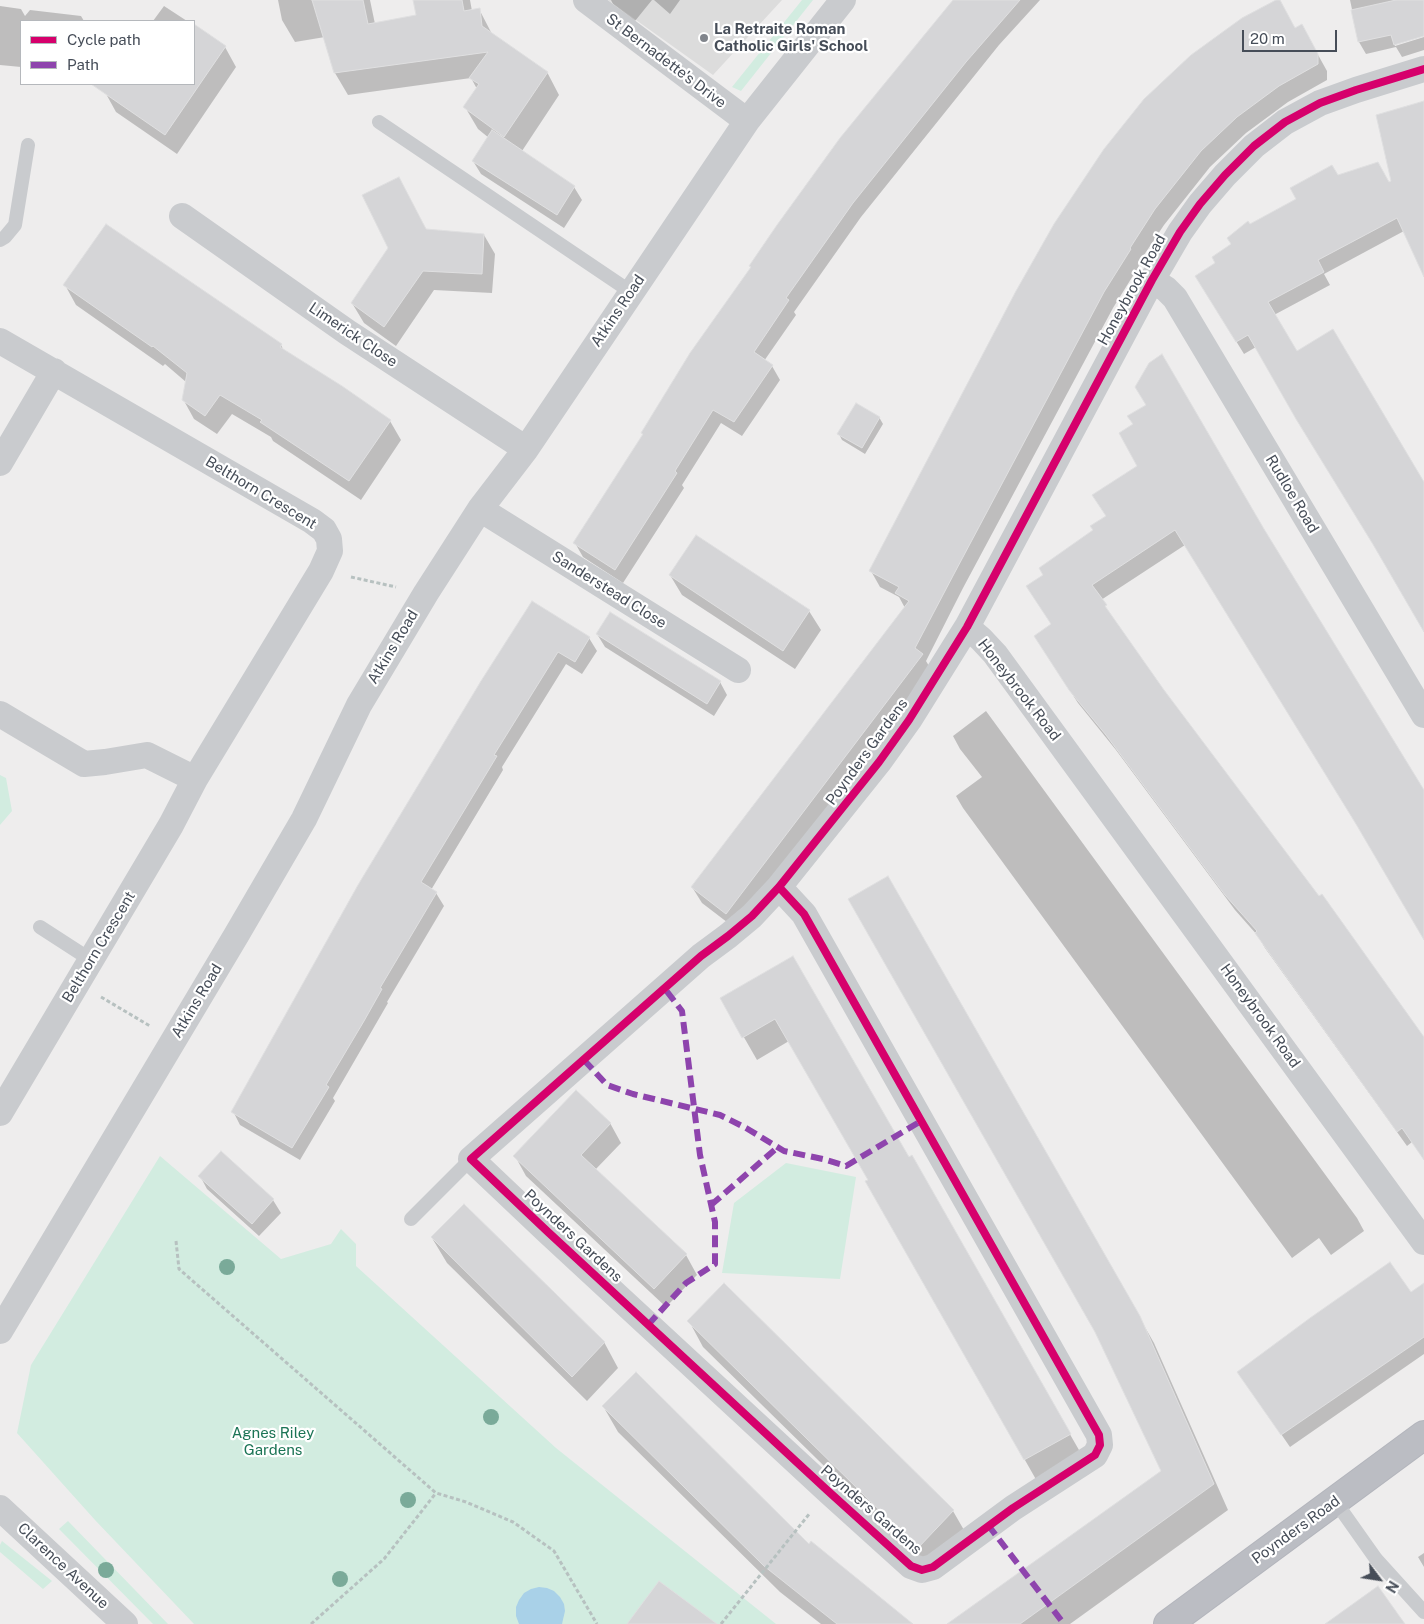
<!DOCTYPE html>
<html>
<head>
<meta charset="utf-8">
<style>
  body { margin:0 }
  #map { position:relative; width:1424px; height:1624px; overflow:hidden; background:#eeeded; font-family:"Public Sans",sans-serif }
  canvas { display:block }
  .legend { position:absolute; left:20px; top:20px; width:175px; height:65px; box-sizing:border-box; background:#fff; border:1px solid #b5b8bc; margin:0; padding:6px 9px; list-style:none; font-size:15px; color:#464d58 }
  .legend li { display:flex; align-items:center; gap:10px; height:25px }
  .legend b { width:25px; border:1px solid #b5b8bc }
  .north { position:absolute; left:1354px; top:1554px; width:50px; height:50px; -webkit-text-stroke:4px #fff; paint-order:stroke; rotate:121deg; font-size:14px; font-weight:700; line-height:20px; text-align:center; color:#464d58 }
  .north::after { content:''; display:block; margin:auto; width:18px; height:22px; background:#464d58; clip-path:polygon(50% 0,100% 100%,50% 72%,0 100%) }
  .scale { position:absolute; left:1242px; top:30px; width:95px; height:22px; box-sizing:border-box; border:2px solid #464d58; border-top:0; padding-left:6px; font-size:15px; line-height:18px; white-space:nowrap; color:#464d58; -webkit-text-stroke:4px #fff; paint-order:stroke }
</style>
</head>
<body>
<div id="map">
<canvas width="1424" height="1624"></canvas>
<ul class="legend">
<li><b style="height:6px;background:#d6006c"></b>Cycle path</li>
<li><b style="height:6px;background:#8e44ad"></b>Path</li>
</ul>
<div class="north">N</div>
<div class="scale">20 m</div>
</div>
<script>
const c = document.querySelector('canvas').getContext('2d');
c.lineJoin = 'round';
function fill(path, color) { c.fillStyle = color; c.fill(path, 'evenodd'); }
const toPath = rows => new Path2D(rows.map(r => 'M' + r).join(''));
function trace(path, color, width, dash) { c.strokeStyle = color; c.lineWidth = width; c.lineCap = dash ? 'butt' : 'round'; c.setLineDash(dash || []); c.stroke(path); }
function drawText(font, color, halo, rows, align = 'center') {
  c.font = font + ' "Public Sans",sans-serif'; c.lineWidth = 4.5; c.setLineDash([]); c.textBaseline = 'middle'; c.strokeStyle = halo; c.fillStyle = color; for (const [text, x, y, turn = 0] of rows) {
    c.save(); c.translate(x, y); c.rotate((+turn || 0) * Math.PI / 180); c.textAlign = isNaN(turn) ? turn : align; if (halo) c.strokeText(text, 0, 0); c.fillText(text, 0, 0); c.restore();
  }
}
fill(toPath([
  [608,0,782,0,713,75]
]), '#dcdcdc');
fill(toPath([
  [802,0,813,0,741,91,732,87],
  [0,775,6,778,12,811,0,825],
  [160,1156,281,1259,331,1244,341,1229,356,1244,356,1266,556,1448,776,1624,194,1624,95,1520,17,1433,31,1365],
  [786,1163,856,1177,840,1279,722,1273,734,1203],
  [68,1521,168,1624,153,1624,59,1529],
  [2,1541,52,1581,43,1589,0,1552,0,1545]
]), '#d2ece0');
fill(toPath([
  [539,1587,547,1588,554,1591,560,1597,564,1604,565,1611,562,1624,519,1624,516,1616,516,1607,519,1600,524,1593,531,1589]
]), '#a9d1e8');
fill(toPath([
  [278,0,370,0,375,24,418,16,415,0,470,0,472,11,479,9,492,34,547,72,559,95,522,151,574,187,582,200,564,228,481,174,473,161,489,138,478,129,465,107,477,89,471,78,348,95,335,73,325,37,295,42,282,20],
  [611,0,652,0,635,21,613,4],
  [654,0,680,0,670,14],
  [956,0,1040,0,999,45,861,217,794,312,796,315,764,361,772,366,780,380,742,436,721,423,682,485,684,488,623,583,583,557,575,543,644,436,642,433],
  [1279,0,1295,29,1302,26,1327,71,1327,80,1288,102,1246,133,1210,167,1164,225,1138,264,1139,266,1113,308,963,588,926,661,932,671,736,929,702,903,692,887,905,608,899,597,880,587,871,571],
  [1350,0,1424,0,1424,35,1395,43,1395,46,1424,37,1424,50,1402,57,1396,47,1366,54,1359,42],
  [0,6,21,9,25,16,30,10,81,16,84,21,21,21,21,67,0,65],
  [164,6,187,21,153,21],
  [194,26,225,47,236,67,177,154,116,112,105,92,110,84,194,84],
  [1424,102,1424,276,1404,231,1324,274,1330,285,1274,315,1296,352,1424,485,1424,629,1256,347,1244,354,1204,289,1216,264,1250,226,1337,177,1388,183,1393,181],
  [399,178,427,231,484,235,495,254,492,293,434,290,396,346,364,323,352,303,389,248],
  [65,285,281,345,284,351,390,421,401,440,361,500,273,441,271,437,232,414,217,434,194,419,183,399,186,382,165,364,163,366,76,305],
  [879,417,883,424,865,454,842,440,839,434],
  [1129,417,1263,530,1424,792,1424,938,1366,839,1185,545,1101,600,1114,621,1163,690,1424,1040,1424,1159,1412,1142,1407,1146,1265,948,1258,936,1235,910,1116,750,1078,703,1045,652,1052,625,1028,587,1045,575,1095,531,1107,517,1094,495,1138,467,1134,426],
  [670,575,809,611,821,630,795,669,682,595],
  [597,634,720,682,727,695,714,716,605,647],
  [589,638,597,651,582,674,566,664,502,767,503,770,431,890,436,893,444,906,387,1002,388,1003,333,1098,335,1101,300,1160,240,1125,233,1111,482,681],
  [986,711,1357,1218,1364,1231,1331,1255,1319,1238,1292,1258,963,808,956,796,982,777,960,749,953,736],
  [888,877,1154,1343,1228,1510,1070,1624,950,1624,1163,1471],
  [793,958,908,1158,911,1157,1083,1457,1038,1483,867,1182,869,1180,789,1041,757,1060,722,999],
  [610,1123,621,1143,595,1170,686,1255,697,1275,666,1307,526,1176,515,1156],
  [200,1176,273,1200,281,1213,259,1236,207,1189],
  [432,1238,604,1342,618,1368,587,1401,447,1263],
  [724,1285,953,1511,968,1537,933,1573,703,1347,689,1321],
  [1411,1294,1424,1295,1424,1354,1290,1447,1239,1373],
  [603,1406,810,1546,911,1624,821,1624,780,1592,618,1432],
  [1424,1553,1424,1567,1418,1557]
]), '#0003');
const building = toPath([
  [312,0,363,0,368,24,416,15,413,0,462,0,464,11,480,8,482,26,548,72,504,137,463,107,479,84,469,78,488,52,334,73,312,0],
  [953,0,1020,0,966,62,853,203,786,298,789,300,754,352,773,365,734,422,713,410,675,471,677,473,615,570,573,543,643,434,641,433,690,353,751,267,749,266,777,225,840,138,953,0],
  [1276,0,1280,0,1295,28,1302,24,1318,54,1318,64,1279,86,1237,117,1201,151,1155,209,1130,248,1131,249,1104,292,955,572,915,648,923,654,726,914,691,887,909,601,895,593,899,587,869,571,1016,291,1054,224,1104,149,1144,99,1191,55,1242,18,1276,0],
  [1396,0,1424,0,1424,36,1394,45,1391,35,1358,42,1351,10,1396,0],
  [194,24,226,46,165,135,91,84,194,84,194,24],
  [1424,101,1424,277,1397,218,1318,260,1324,272,1268,302,1297,351,1333,329,1424,482,1424,632,1374,546,1296,419,1248,335,1236,342,1195,276,1215,263,1212,257,1231,244,1227,238,1248,221,1250,224,1296,199,1290,188,1332,165,1338,175,1378,162,1389,182,1391,181,1376,115,1424,101],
  [492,130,575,186,557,215,472,161,492,130],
  [399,177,426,229,484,234,482,274,423,271,384,327,351,303,388,248,362,195,399,177],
  [106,224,282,344,280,347,342,386,391,420,349,481,260,422,262,420,220,395,205,416,182,400,187,373,153,346,152,347,63,285,106,224],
  [1162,354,1264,529,1424,790,1424,940,1356,824,1175,530,1092,585,1107,605,1105,606,1164,690,1319,896,1322,894,1424,1037,1424,1160,1402,1128,1397,1132,1255,933,1257,931,1225,895,1106,735,1069,690,1034,636,1051,624,1026,586,1043,575,1039,568,1093,530,1090,526,1106,516,1092,495,1137,466,1119,433,1133,424,1127,416,1146,405,1135,387,1149,363,1162,354],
  [856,403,880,417,862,448,837,434,856,403],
  [696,535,810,610,783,651,669,575,696,535],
  [532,601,590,637,575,662,558,652,494,755,497,756,421,882,437,892,380,988,382,989,364,1021,326,1085,329,1087,292,1148,231,1112,358,885,481,681,532,601],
  [610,612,721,681,707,704,596,634,610,612],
  [888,876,1140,1316,1214,1484,1020,1624,947,1624,1161,1471,1095,1332,848,899,888,876],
  [793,956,909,1157,912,1155,1071,1434,1024,1460,865,1181,868,1180,775,1019,742,1038,720,998,793,956],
  [576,1090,611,1123,581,1155,687,1254,654,1289,513,1156,576,1090],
  [221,1151,274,1199,252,1224,198,1176,221,1151],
  [464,1204,605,1342,572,1377,431,1237,464,1204],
  [1390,1262,1411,1292,1424,1283,1424,1337,1281,1435,1237,1372,1310,1318,1390,1262],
  [724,1283,954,1510,918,1548,687,1321,724,1283],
  [636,1372,809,1544,811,1541,913,1624,837,1624,764,1566,602,1406,636,1372],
  [659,1581,717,1624,627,1624,659,1581],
  [1378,1586,1405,1624,1325,1624,1378,1586]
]);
fill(building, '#d5d5d7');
trace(building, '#dfdfe0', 1);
const highway = toPath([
  [1168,1624,1424,1435]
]);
trace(highway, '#b3b5bc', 30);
trace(toPath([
  [351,577,396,587],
  [101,997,150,1026],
  [176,1241,179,1269,436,1493,466,1502,513,1522,554,1551,597,1624],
  [311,1624,384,1559,436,1493],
  [721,1624,810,1513]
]), '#b7c1c0', 3, [4, 2.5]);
trace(toPath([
  [379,122,631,292],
  [0,240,5,237,15,225,28,145],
  [40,927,91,960],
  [411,1219,471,1159],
  [1335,1501,1376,1559,1424,1612]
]), '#c9cbce', 14);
trace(toPath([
  [586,0,747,121],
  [182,216,347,332,526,449],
  [1152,280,1166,289,1175,298,1424,715],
  [0,341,312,521,324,530,329,539,330,551,321,571,195,779,171,825,0,1113],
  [0,463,54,371],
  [480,509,738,670],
  [967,627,981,639,995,654,1424,1242],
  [0,714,84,764,105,762,147,755,195,779],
  [779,887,804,914,1099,1435,1100,1445,1095,1455,1013,1508,933,1567,922,1570,911,1566,828,1491,548,1232,471,1159,701,956,728,936,752,916,779,887,879,762,909,720,967,627,1152,280,1180,232,1200,204,1225,175,1254,146,1285,122,1320,103,1356,90,1424,69],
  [0,1331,237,934,304,819,359,705,426,593,480,509,526,449,747,121,843,0],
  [0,1508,125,1624]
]), '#c9cbce', 26);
trace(highway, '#bbbdc3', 28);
trace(toPath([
  [584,1060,607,1085,633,1094,720,1115,746,1128,784,1151,823,1159,846,1166,921,1121],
  [711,1205,778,1147],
  [648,1325,686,1283,715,1264,715,1222,700,1155,682,1011,665,989],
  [988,1525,1064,1624]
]), '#8e44ad', 6, [12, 6]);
trace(toPath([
  [779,887,804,914,1099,1435,1100,1445,1095,1455,1013,1508,933,1567,922,1570,911,1566,828,1491,548,1232,471,1159,701,956,728,936,752,916,779,887,879,762,909,720,967,627,1152,280,1180,232,1200,204,1225,175,1254,146,1285,122,1320,103,1356,90,1424,69]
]), '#d6006c', 8);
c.fillStyle = '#7aaa99';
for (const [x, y] of [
  [227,1267],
  [491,1417],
  [408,1500],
  [106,1570],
  [340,1579]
]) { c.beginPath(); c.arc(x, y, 8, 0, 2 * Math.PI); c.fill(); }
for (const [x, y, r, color] of [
  [704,38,5,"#81858c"]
]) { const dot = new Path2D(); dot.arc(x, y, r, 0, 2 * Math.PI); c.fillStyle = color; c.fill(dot); trace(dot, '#fff', 2); }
drawText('bold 15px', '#464d58', '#fff', [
  ["La Retraite Roman",714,29],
  ["Catholic Girls' School",714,46]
], 'left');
drawText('15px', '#464d58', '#fff', [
  ["St Bernadette's Drive",666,61,37],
  ["Honeybrook Road",1132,290,-61],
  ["Atkins Road",618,311,-56],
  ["Limerick Close",353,335,34],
  ["Belthorn Crescent",261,493,31],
  ["Rudloe Road",1292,494,59],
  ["Sanderstead Close",609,590,32],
  ["Atkins Road",393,647,-59],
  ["Honeybrook Road",1019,690,52],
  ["Poynders Gardens",867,752,-54],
  ["Belthorn Crescent",99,947,-59],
  ["Atkins Road",197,1001,-59],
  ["Honeybrook Road",1260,1016,54],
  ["Poynders Gardens",573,1236,43],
  ["Poynders Gardens",871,1510,41],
  ["Poynders Road",1296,1530,-36],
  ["Clarence Avenue",63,1566,43]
]);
drawText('15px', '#1b7455', '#fff', [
  ["Agnes Riley",273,1433],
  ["Gardens",273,1450]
]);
</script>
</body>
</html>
